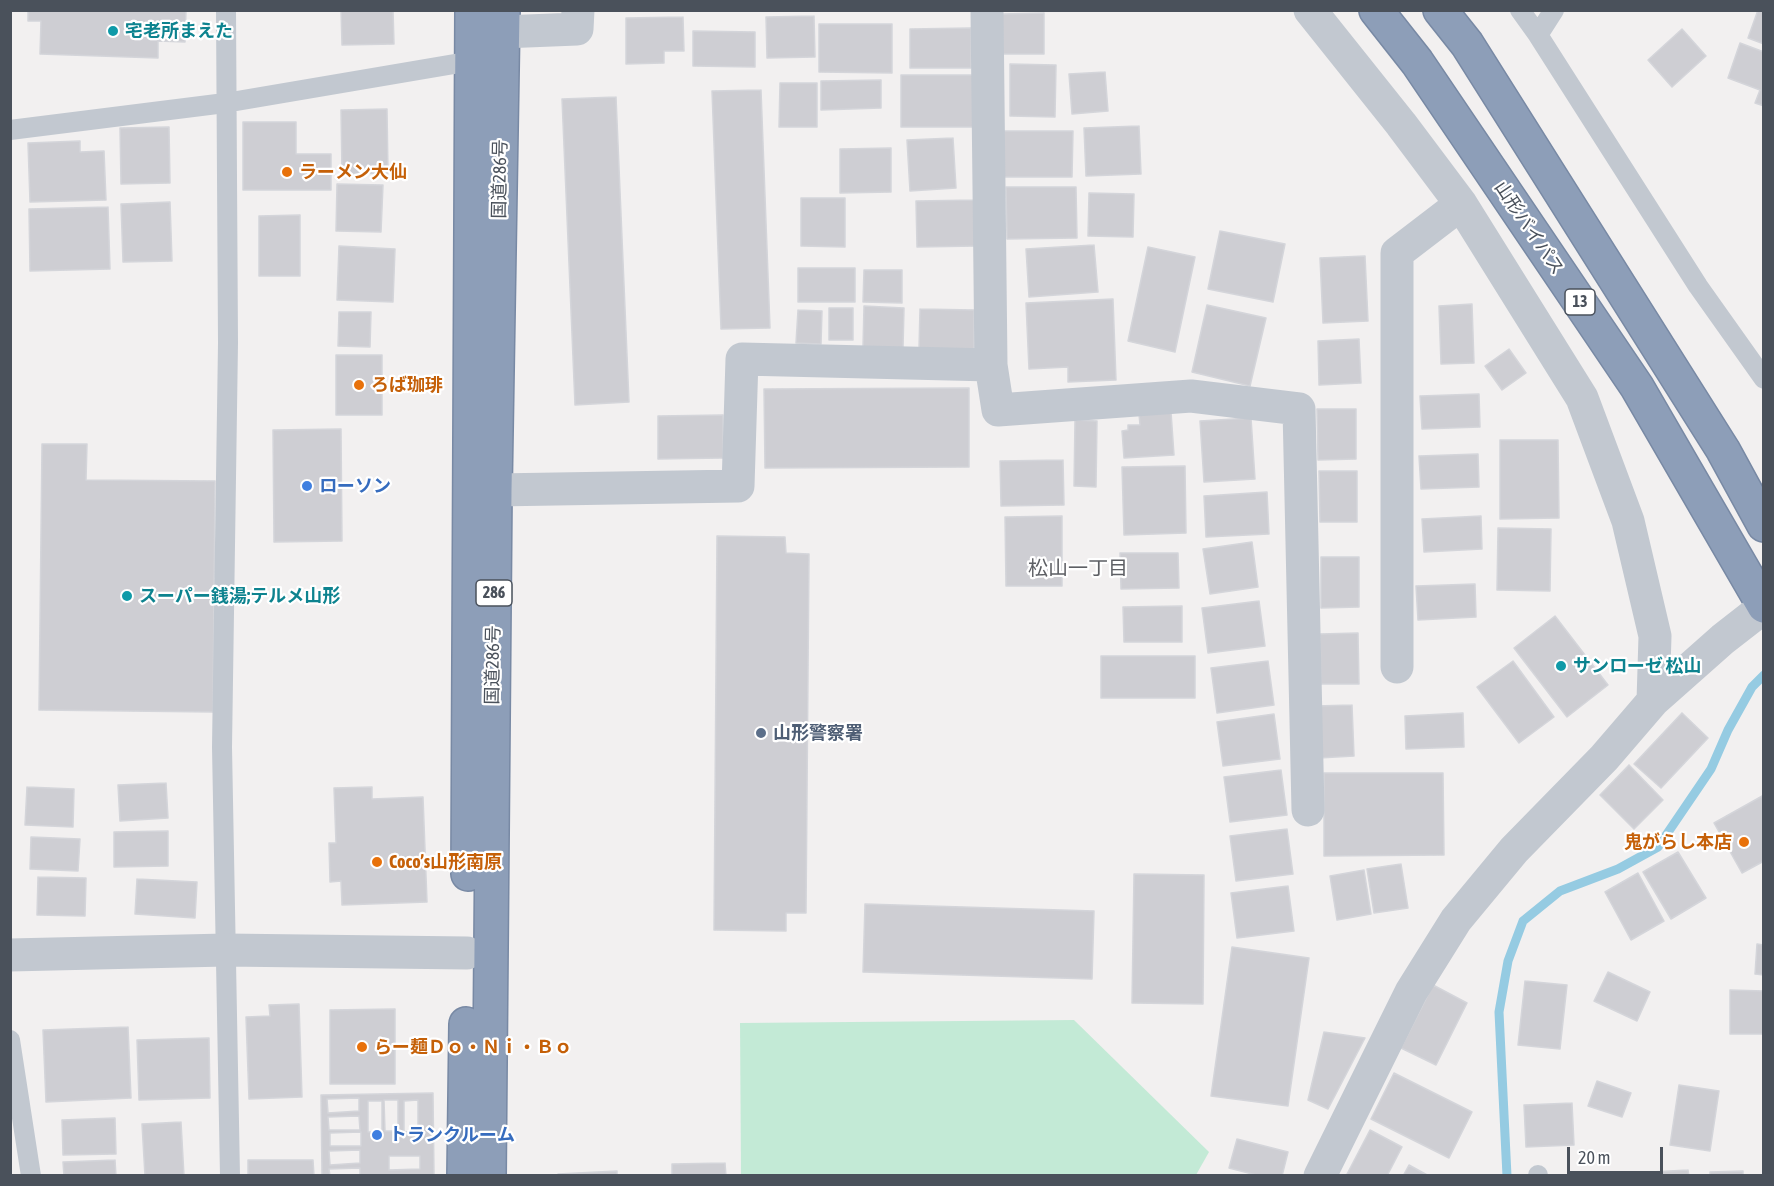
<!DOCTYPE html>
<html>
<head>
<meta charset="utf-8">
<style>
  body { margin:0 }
  #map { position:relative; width:1774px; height:1186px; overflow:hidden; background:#f2f0f0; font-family:"Asap Condensed",sans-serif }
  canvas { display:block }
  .frame { position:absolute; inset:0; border:12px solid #4a515b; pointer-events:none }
  .scale { position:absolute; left:1567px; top:1147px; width:96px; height:27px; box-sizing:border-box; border:3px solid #4a515b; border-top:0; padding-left:8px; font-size:18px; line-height:21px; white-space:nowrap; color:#4a515b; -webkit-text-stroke:4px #fff; paint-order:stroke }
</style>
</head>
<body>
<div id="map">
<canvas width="1774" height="1186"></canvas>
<div class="frame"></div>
<div class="scale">20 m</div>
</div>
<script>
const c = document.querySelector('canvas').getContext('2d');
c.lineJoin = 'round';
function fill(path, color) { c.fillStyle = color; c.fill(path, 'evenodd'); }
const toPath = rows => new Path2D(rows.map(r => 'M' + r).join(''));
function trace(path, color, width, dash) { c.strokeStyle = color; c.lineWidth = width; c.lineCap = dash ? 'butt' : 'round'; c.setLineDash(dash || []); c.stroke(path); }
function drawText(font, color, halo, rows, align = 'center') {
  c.font = font + ' "Asap Condensed","Noto Sans JP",sans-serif'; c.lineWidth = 4.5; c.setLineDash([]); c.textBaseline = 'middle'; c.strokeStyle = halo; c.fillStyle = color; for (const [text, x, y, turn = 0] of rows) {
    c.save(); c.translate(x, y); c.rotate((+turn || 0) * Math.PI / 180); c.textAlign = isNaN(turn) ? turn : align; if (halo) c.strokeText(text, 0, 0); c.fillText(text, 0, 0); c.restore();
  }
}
fill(toPath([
  [1074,1020,1209,1152,1196,1175,741,1175,740,1023]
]), '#c3ead6');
trace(toPath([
  [1507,1176,1499,1012,1508,961,1523,921,1560,891,1618,869,1658,847,1711,769,1728,730,1752,687,1764,675]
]), '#95cbe2', 9);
const building = toPath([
  [28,10,186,10,185,42,158,41,158,58,40,54,41,21,28,21,28,10],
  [341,10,393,10,394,44,342,45,341,10],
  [1758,10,1764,10,1764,44,1748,38,1758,10],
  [1044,13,1044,54,1003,54,1002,14,1044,13],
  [814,16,815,57,767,58,766,17,814,16],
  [683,17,684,51,664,51,664,63,626,64,626,18,683,17],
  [819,24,892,24,892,73,819,72,819,24],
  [971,28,971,68,910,68,910,29,971,28],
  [1682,29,1706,56,1672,87,1648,60,1682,29],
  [693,31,755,32,755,67,693,66,693,31],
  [1740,43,1764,52,1764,106,1755,103,1760,90,1728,78,1740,43],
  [1010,64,1056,65,1055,117,1010,116,1010,64],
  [1105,72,1108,111,1072,114,1069,74,1105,72],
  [901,75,975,75,975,127,901,127,901,75],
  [881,80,881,108,821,110,821,81,881,80],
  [780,83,817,83,817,127,779,127,780,83],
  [761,90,770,328,721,329,712,91,761,90],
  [616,97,629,402,575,405,562,99,616,97],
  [387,109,388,173,342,174,341,110,387,109],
  [243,122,296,122,296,154,331,154,331,190,243,190,243,122],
  [1139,126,1141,174,1086,176,1084,128,1139,126],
  [169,127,170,183,121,184,120,128,169,127],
  [1004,131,1073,131,1072,177,1004,177,1004,131],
  [953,138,956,188,910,191,907,140,953,138],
  [80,141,80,152,104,151,106,200,30,202,28,143,80,141],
  [891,148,891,192,840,193,840,149,891,148],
  [337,184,383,185,381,232,336,231,337,184],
  [1006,187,1076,187,1077,238,1007,239,1006,187],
  [1089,193,1134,194,1133,237,1088,236,1089,193],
  [801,198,845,198,845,247,801,246,801,198],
  [976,200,977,246,917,247,916,201,976,200],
  [170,202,172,261,123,262,121,204,170,202],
  [108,207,110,269,30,271,29,209,108,207],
  [300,215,300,276,259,276,259,216,300,215],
  [1220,231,1285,244,1273,302,1208,289,1220,231],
  [1094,245,1098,292,1029,297,1026,249,1094,245],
  [339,246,395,249,393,302,337,300,339,246],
  [1148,247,1195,257,1175,352,1128,341,1148,247],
  [1365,256,1368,321,1323,323,1320,258,1365,256],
  [798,268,855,268,855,302,798,302,798,268],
  [864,270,902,270,902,303,863,302,864,270],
  [1113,299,1116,380,1068,382,1068,367,1029,369,1026,303,1113,299],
  [1472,304,1474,363,1441,364,1439,306,1472,304],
  [1207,305,1266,318,1250,386,1192,372,1207,305],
  [864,306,904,308,903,348,863,347,864,306],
  [829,308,853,308,853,340,829,340,829,308],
  [920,309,974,310,974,350,919,349,920,309],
  [798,310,822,311,821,344,796,343,798,310],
  [339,312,371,312,370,347,338,346,339,312],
  [1359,339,1361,383,1319,385,1318,341,1359,339],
  [1509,349,1526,373,1502,390,1485,366,1509,349],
  [336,355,382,355,382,415,336,415,336,355],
  [969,388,969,467,765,468,764,389,969,388],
  [1479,394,1480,427,1422,429,1420,396,1479,394],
  [1317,409,1356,409,1356,459,1318,460,1317,409],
  [1171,412,1174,455,1124,458,1122,431,1128,430,1128,425,1140,425,1139,414,1171,412],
  [723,415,723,458,658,459,658,416,723,415],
  [1251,418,1255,479,1204,482,1200,421,1251,418],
  [1075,420,1097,421,1096,487,1074,486,1075,420],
  [341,429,342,541,274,542,273,430,341,429],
  [1500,440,1558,440,1559,518,1500,519,1500,440],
  [42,444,87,444,86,480,215,481,213,712,39,710,42,444],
  [1478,454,1479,487,1421,489,1419,456,1478,454],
  [1063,460,1064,505,1001,506,1000,461,1063,460],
  [1185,466,1186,533,1124,535,1122,467,1185,466],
  [1319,471,1357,471,1357,522,1320,522,1319,471],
  [1267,492,1269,534,1206,537,1204,496,1267,492],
  [1062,516,1062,586,1006,586,1005,517,1062,516],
  [1481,516,1482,549,1424,552,1422,519,1481,516],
  [1498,528,1551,529,1550,591,1497,590,1498,528],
  [717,536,785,537,786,553,809,554,806,913,786,913,786,931,714,930,717,536],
  [1252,542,1258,587,1210,594,1203,549,1252,542],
  [1120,553,1178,553,1179,588,1121,589,1120,553],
  [1321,557,1359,557,1359,607,1321,608,1321,557],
  [1475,584,1476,617,1418,620,1416,586,1475,584],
  [1259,601,1265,646,1208,653,1202,608,1259,601],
  [1182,606,1182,642,1124,642,1123,607,1182,606],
  [1555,616,1608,685,1567,717,1514,648,1555,616],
  [1358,633,1359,684,1321,684,1320,634,1358,633],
  [1101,656,1195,656,1195,698,1101,698,1101,656],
  [1268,661,1274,705,1217,713,1211,668,1268,661],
  [1513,661,1554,717,1519,743,1477,687,1513,661],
  [1352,705,1354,756,1319,758,1316,706,1352,705],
  [1463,713,1464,747,1406,749,1405,716,1463,713],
  [1682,713,1708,738,1661,788,1634,764,1682,713],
  [1274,714,1280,759,1223,766,1217,722,1274,714],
  [1629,765,1663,800,1634,829,1600,795,1629,765],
  [1281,770,1287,815,1230,822,1224,777,1281,770],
  [1324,773,1443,773,1444,855,1324,856,1324,773],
  [166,783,168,818,120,821,118,785,166,783],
  [27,787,74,789,73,827,25,825,27,787],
  [372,787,372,799,423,797,427,902,342,905,341,881,330,882,329,843,336,843,334,788,372,787],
  [1764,795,1764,861,1742,873,1714,823,1764,795],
  [1287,829,1293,874,1236,881,1230,836,1287,829],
  [168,831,168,866,114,867,114,832,168,831],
  [31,837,80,839,78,871,30,869,31,837],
  [1678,852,1706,898,1671,919,1643,872,1678,852],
  [1401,864,1408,908,1374,913,1367,869,1401,864],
  [1364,870,1371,914,1337,920,1330,876,1364,870],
  [1638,873,1664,921,1631,940,1605,892,1638,873],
  [1134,874,1204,875,1203,1004,1132,1003,1134,874],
  [38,877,86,878,85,916,37,915,38,877],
  [137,879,197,882,195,918,135,914,137,879],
  [1288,886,1294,931,1237,938,1231,893,1288,886],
  [865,904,1094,911,1092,979,863,972,865,904],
  [1757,944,1764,945,1764,975,1755,974,1757,944],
  [1232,947,1309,958,1288,1106,1211,1096,1232,947],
  [1608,972,1650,992,1637,1021,1594,1001,1608,972],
  [1525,981,1567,985,1560,1049,1518,1045,1525,981],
  [1433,985,1467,1003,1436,1065,1401,1048,1433,985],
  [1730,990,1764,991,1764,1034,1730,1034,1730,990],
  [299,1004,302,1097,249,1099,246,1017,270,1016,269,1005,299,1004],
  [395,1009,395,1084,330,1084,330,1010,395,1009],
  [128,1027,131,1098,46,1102,43,1030,128,1027],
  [1324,1032,1365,1038,1328,1109,1308,1100,1324,1032],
  [209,1038,210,1098,139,1100,137,1040,209,1038],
  [1394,1073,1472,1112,1449,1158,1371,1119,1394,1073],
  [1597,1081,1631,1093,1622,1117,1588,1106,1597,1081],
  [1679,1085,1719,1091,1710,1151,1670,1145,1679,1085],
  [433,1093,434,1176,322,1176,321,1095,433,1093],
  [359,1098,359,1111,328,1113,327,1099,359,1098],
  [384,1100,398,1100,398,1131,385,1131,384,1100],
  [418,1100,418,1131,404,1132,404,1101,418,1100],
  [368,1101,382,1101,382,1132,368,1132,368,1101],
  [1572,1103,1574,1145,1526,1147,1524,1105,1572,1103],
  [359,1116,360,1130,329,1130,328,1117,359,1116],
  [115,1118,116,1154,63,1155,62,1120,115,1118],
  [181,1122,184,1176,145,1176,142,1124,181,1122],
  [1370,1130,1402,1147,1387,1176,1346,1176,1370,1130],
  [361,1132,361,1146,330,1146,330,1133,361,1132],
  [1237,1139,1288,1152,1282,1176,1260,1176,1229,1168,1237,1139],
  [360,1150,360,1163,330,1165,329,1151,360,1150],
  [389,1156,420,1156,420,1169,389,1170,389,1156],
  [115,1160,116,1176,64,1176,63,1162,115,1160],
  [248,1160,313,1160,314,1176,248,1176,248,1160],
  [725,1163,726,1176,672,1176,672,1164,725,1163],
  [1409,1165,1429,1176,1403,1176,1409,1165],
  [360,1168,360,1176,330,1176,329,1169,360,1168],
  [1688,1170,1689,1176,1633,1176,1633,1173,1688,1170],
  [617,1171,617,1176,558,1176,558,1174,617,1171],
  [1743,1171,1743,1176,1710,1176,1710,1172,1743,1171]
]);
fill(building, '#ceced3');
trace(building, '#d4d5da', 1.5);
const highway = toPath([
  [1376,10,1417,62,1637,387,1764,606],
  [1440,10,1467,44,1723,450,1764,525],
  [468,874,472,10],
  [464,1176,466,1024],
  [489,1176,495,490,503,10]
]);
trace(highway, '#7889a4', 36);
trace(toPath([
  [226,10,228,343,222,747,230,1176],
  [1520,10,1538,35,1698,286,1764,379],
  [1538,35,1554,10],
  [10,130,225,103,472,61],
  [10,1040,31,1176],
  [1538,1175,1538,1176]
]), '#c2c8d0', 20);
trace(toPath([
  [987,10,991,365,998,410,1191,396,1299,409,1308,810],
  [1310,10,1401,124,1461,204,1582,398,1628,521,1655,636,1653,701,1604,758,1514,850,1456,920,1411,992,1320,1176],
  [502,32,577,29,578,10],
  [495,490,738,486,742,359,991,365],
  [1397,667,1397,253,1461,204],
  [1653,701,1723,639,1764,607],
  [10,955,226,950,467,953]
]), '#c2c8d0', 33);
trace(highway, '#8d9eb8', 33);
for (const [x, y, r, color] of [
  [113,31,6,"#0f9aa8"],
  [287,172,6,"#e8710a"],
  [359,385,6,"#e8710a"],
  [307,486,6,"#3f7fe0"],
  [127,596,6,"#0f9aa8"],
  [1561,666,6,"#0f9aa8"],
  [761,733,6,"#5c6f8a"],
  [1744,842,6,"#e8710a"],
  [377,862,6,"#e8710a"],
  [362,1047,6,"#e8710a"],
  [377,1135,6,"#3f7fe0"]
]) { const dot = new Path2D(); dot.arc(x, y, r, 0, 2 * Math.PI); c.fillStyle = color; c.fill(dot); trace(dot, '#fff', 2); }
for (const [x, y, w] of [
  [1580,302,30],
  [494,593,36]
]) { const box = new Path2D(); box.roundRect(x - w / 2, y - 13, w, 26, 4.5); c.fillStyle = '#fff'; c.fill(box); trace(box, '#4a515b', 1.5); }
drawText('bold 16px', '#4a515b', null, [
  ["13",1580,302],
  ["286",494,593]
]);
drawText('bold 18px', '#0d838f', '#fff', [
  ["宅老所まえた",125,31],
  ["スーパー銭湯;テルメ山形",139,596],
  ["サンローゼ 松山",1573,666]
], 'left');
drawText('bold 18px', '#c56008', '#fff', [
  ["ラーメン大仙",299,172],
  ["ろば珈琲",371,385],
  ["鬼がらし本店",1732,842,"right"],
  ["Coco’s山形南原",389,862],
  ["らー麺Ｄｏ・Ｎｉ・Ｂｏ",374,1047]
], 'left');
drawText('18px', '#4a515b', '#fff', [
  ["国道286号",500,179,-89],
  ["山形バイパス",1529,228,56],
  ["国道286号",493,665,-89]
]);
drawText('bold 18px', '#366cbe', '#fff', [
  ["ローソン",319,486],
  ["トランクルーム",389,1135]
], 'left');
drawText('bold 18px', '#4e5e75', '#fff', [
  ["山形警察署",773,733]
], 'left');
drawText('20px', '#5d5f64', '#fff', [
  ["松山一丁目",1078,569]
]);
</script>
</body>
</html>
